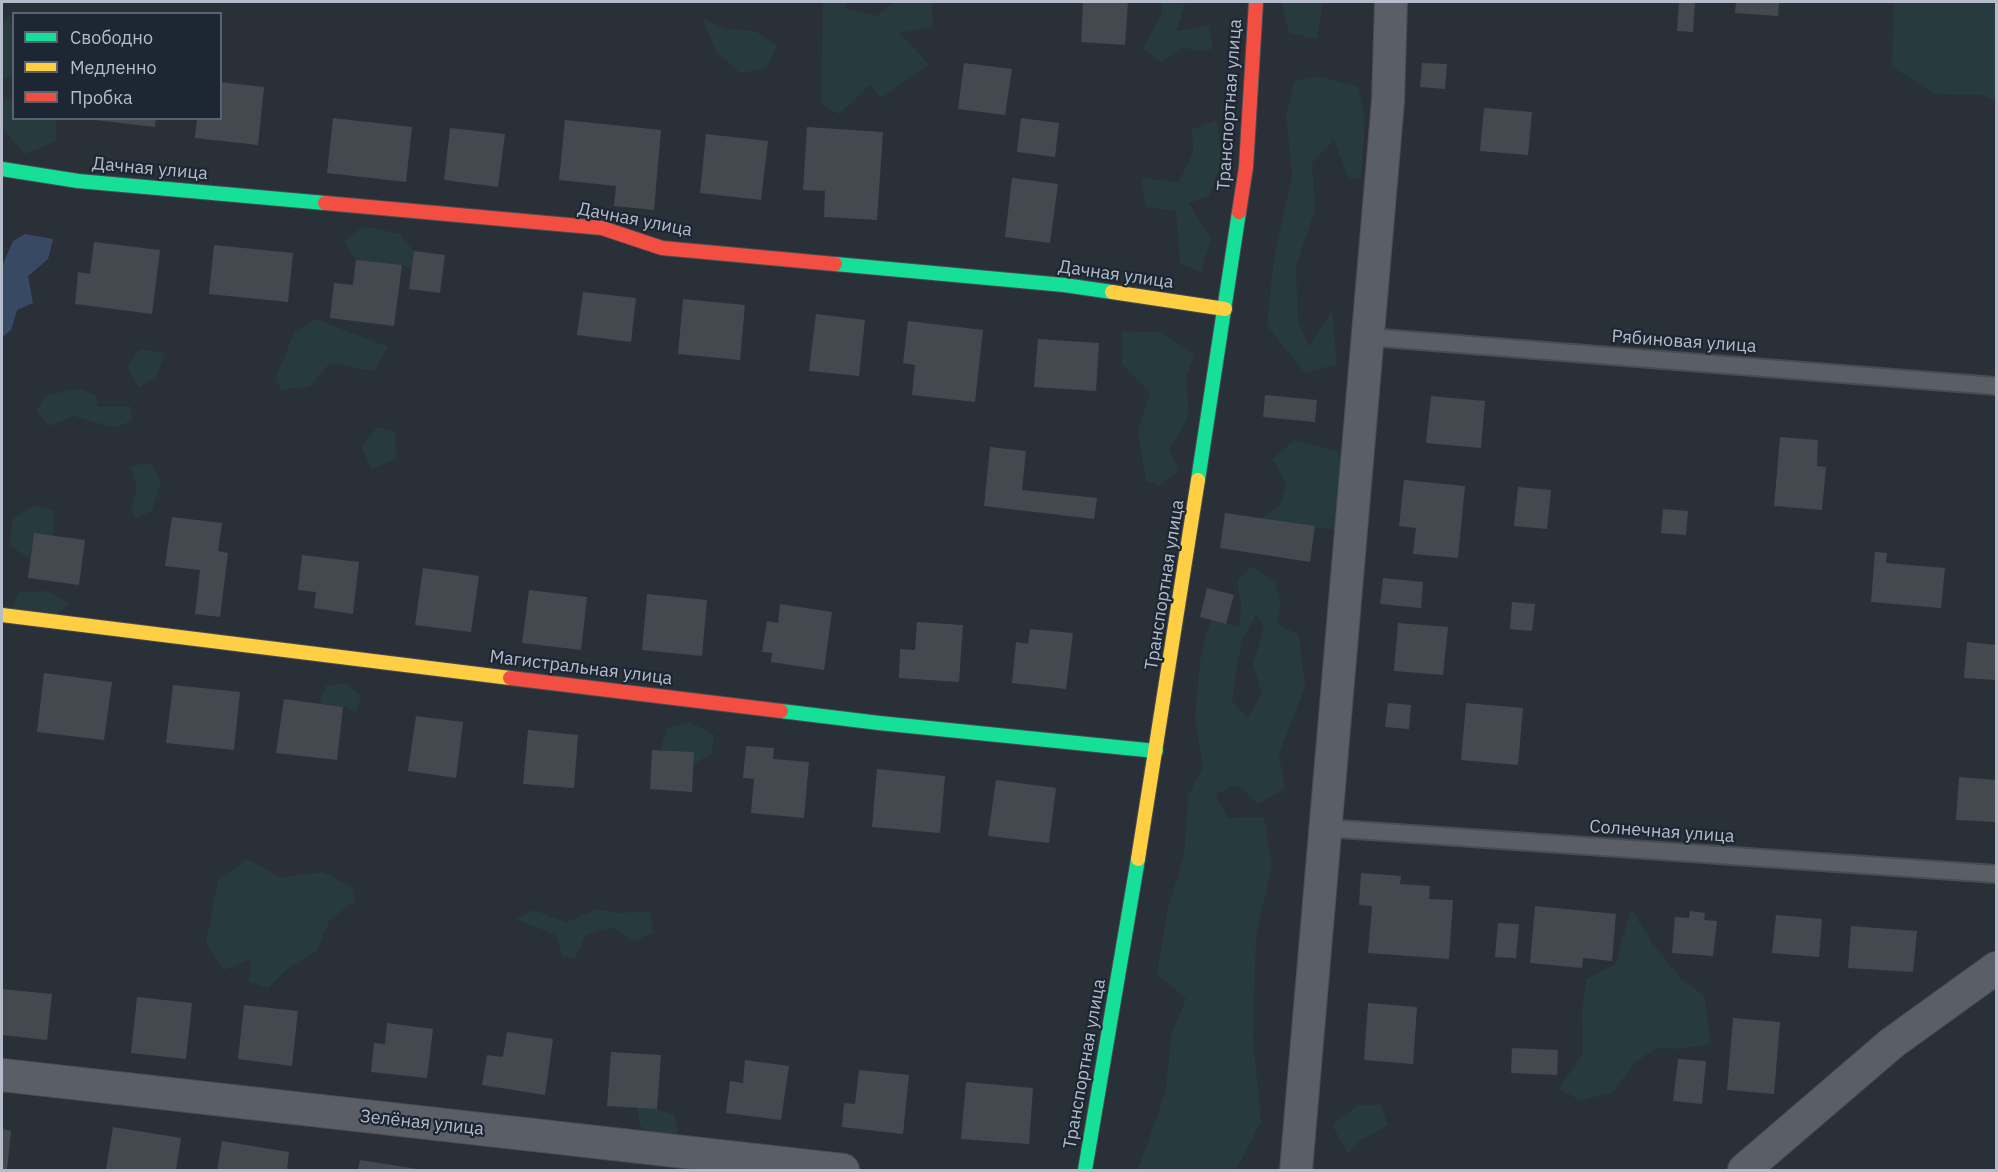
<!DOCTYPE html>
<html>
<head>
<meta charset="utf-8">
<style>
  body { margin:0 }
  #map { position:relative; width:1998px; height:1172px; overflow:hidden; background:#2a3038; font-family:"IBM Plex Sans",sans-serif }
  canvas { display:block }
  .frame { position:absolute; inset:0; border:3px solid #b4bcc9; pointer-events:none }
  .legend { position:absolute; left:12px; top:12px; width:210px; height:108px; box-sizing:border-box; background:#1d2633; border:2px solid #59626f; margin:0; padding:8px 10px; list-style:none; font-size:18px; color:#b4bcc9 }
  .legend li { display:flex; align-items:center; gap:12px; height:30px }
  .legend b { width:30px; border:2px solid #59626f }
</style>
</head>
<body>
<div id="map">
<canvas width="1998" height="1172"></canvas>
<div class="frame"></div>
<ul class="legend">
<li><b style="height:8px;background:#16e098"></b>Свободно</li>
<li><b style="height:8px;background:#ffcf43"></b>Медленно</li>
<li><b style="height:8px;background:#f24e42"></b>Пробка</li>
</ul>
</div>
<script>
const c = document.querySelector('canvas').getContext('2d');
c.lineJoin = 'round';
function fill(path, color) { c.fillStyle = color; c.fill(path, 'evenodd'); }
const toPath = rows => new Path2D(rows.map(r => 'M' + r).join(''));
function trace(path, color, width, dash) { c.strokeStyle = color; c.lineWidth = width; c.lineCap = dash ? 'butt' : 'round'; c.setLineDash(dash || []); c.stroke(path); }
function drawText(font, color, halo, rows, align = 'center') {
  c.font = font + ' "IBM Plex Sans",sans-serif'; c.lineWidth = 4.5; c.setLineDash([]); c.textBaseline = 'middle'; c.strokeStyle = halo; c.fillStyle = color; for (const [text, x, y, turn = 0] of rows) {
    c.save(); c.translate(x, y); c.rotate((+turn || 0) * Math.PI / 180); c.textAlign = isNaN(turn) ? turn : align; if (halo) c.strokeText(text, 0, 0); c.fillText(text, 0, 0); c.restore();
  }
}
fill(toPath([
  [823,2,848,2,845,8,877,16,895,2,932,2,933,27,899,33,929,64,882,98,870,85,839,114,821,104],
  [1161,2,1186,2,1176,31,1209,25,1213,49,1202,51,1183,48,1161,63,1143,48,1162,14],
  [1282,2,1323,2,1317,39,1289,33],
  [1894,2,1996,2,1996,101,1981,95,1935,94,1892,67],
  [9,16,13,32,13,77,3,79,2,81,2,22],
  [703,19,725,28,757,32,777,46,766,68,740,73,716,52],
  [1319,76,1358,87,1365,118,1361,179,1349,178,1334,140,1312,163,1315,210,1296,266,1298,321,1309,347,1332,310,1337,364,1305,373,1267,326,1274,257,1292,176,1286,114,1295,81],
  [2,98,13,100,14,118,56,119,56,141,25,154,2,128],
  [1217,120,1222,162,1209,196,1189,203,1211,239,1201,272,1180,264,1176,211,1146,207,1141,178,1179,182,1193,152,1192,129],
  [364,226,400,234,414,251,412,269,402,265,356,260,344,241],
  [316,319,388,347,374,371,330,363,310,386,282,390,275,379,294,333],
  [1122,331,1159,332,1195,354,1186,376,1189,417,1169,450,1179,470,1159,486,1146,481,1138,431,1150,392,1122,364],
  [140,349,165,353,156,377,139,387,127,367],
  [80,388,96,396,98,407,130,406,133,420,115,428,73,416,50,426,36,411,45,396],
  [377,427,395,432,396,459,371,469,362,447],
  [1295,440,1337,451,1350,481,1343,532,1262,518,1280,505,1287,484,1272,459],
  [150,463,161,482,152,511,136,518,131,508,137,489,131,466],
  [34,505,54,510,53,536,34,534,30,559,10,546,12,520],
  [1252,566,1275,582,1281,605,1277,624,1299,635,1305,686,1279,755,1285,788,1258,804,1238,785,1215,794,1228,818,1264,817,1272,864,1256,936,1253,1037,1261,1122,1236,1170,1138,1170,1166,1091,1171,1035,1186,999,1157,974,1168,907,1184,856,1188,796,1203,767,1195,717,1201,653,1211,620,1240,627,1241,603,1237,581],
  [1256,615,1264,628,1253,664,1262,694,1247,718,1232,701,1236,672,1242,640],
  [47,591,70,604,53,616,12,609,19,592],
  [347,684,361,696,356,712,343,707,319,703,326,685],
  [689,722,714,734,712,753,694,764,694,752,660,750,667,728],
  [247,859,280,877,323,872,352,887,355,901,330,920,316,952,288,968,268,988,249,981,251,959,224,970,206,943,218,880],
  [597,909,621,913,650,911,653,933,634,941,613,927,587,934,574,958,563,957,556,935,516,919,533,910,567,922],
  [1631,909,1653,944,1682,980,1704,995,1711,1043,1681,1049,1657,1048,1635,1062,1613,1092,1580,1101,1559,1088,1583,1054,1582,1013,1586,979,1615,965],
  [1358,1105,1381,1105,1388,1125,1361,1140,1348,1153,1332,1125],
  [637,1107,657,1109,675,1115,678,1132,659,1137,640,1126]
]), '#273a3e');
fill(toPath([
  [25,234,53,239,48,259,28,276,33,303,17,310,11,330,2,337,2,266,13,241]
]), '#384963');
fill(toPath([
  [1083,2,1128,2,1125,45,1081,42],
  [1679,2,1695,2,1693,32,1677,31],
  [1736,2,1779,2,1778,16,1735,13],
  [964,63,1012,69,1005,115,958,109],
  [1422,63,1447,64,1445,89,1420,87],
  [220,82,264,87,258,145,195,138,197,118,220,118],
  [1484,108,1532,112,1528,155,1480,151],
  [96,118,156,118,155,127,95,120],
  [333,118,412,127,406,182,327,173],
  [1021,118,1059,123,1055,157,1017,152],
  [565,120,661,130,654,210,614,206,616,186,559,180],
  [807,127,883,132,877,220,824,217,825,191,803,190],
  [450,128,505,134,498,187,444,180],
  [706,134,768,141,761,200,700,193],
  [1012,178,1058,184,1050,243,1005,237],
  [94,242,160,250,152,314,75,304,78,272,90,274],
  [214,245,293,253,288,302,209,294],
  [414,251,445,255,440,293,409,289],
  [356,260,402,265,394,326,330,318,334,283,353,285],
  [583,292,636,298,631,342,577,335],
  [683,299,745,305,740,360,678,354],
  [816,314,865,320,859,376,809,371],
  [908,321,983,330,975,402,912,395,915,365,903,363],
  [1038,339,1099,343,1096,391,1034,387],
  [1265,395,1317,400,1315,422,1263,417],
  [1431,396,1485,401,1481,448,1426,443],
  [1780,437,1818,440,1817,466,1826,467,1822,510,1774,506],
  [990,447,1026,451,1022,490,1097,498,1094,519,984,506],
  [1404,480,1465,486,1458,558,1413,554,1416,528,1399,526],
  [1518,487,1551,490,1547,529,1514,526],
  [1663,509,1688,511,1686,535,1661,533],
  [1225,513,1315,526,1310,562,1220,548],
  [172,517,222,523,218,551,228,553,220,617,195,614,200,570,165,566],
  [34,533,85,540,79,585,28,578],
  [1875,552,1887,553,1886,563,1945,568,1941,608,1871,602],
  [302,555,359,562,353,614,314,608,316,592,298,590],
  [423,568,479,576,471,632,415,625],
  [1383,578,1423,582,1421,608,1380,604],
  [1207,588,1234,595,1226,624,1200,617],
  [529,590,587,597,581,650,522,643],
  [647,594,707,600,702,656,642,650],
  [1512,602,1535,604,1532,631,1510,629],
  [780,604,832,612,824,670,771,662,772,653,762,652,767,621,778,623],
  [917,622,963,625,959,682,899,678,900,649,915,650],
  [1398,623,1448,627,1443,675,1394,671],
  [1030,629,1073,633,1066,689,1012,683,1016,642,1028,644],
  [1967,642,1996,645,1996,680,1964,678],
  [44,673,112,682,104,740,37,732],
  [173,685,240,692,234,750,166,743],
  [284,699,343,707,337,760,276,753],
  [1388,703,1411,705,1409,729,1385,727],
  [1466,703,1523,708,1518,765,1461,760],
  [416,716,463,722,456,778,408,771],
  [528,730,578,735,574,788,523,784],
  [746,746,774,748,773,759,809,762,804,818,751,813,754,779,743,778],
  [652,750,694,752,692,792,650,789],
  [877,769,945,776,940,833,872,827],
  [1959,777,1996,780,1996,822,1956,820],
  [996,780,1056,788,1049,843,988,836],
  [1361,873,1401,876,1400,884,1430,886,1429,899,1453,900,1449,959,1368,953,1372,906,1359,905],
  [1535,906,1616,914,1612,961,1583,958,1582,968,1530,963],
  [1690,911,1705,913,1704,920,1717,921,1713,956,1672,953,1675,917,1689,918],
  [1776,915,1822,919,1819,957,1772,953],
  [1498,923,1519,924,1516,958,1495,957],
  [1851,926,1917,931,1913,972,1848,968],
  [2,989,52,994,47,1040,2,1035],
  [137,997,192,1003,186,1059,131,1053],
  [1368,1003,1417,1007,1413,1064,1364,1060],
  [244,1005,298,1011,292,1066,238,1059],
  [1733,1018,1780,1022,1774,1094,1727,1090],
  [387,1023,433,1029,427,1078,371,1072,374,1043,385,1044],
  [507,1032,553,1039,545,1095,482,1085,487,1055,503,1057],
  [1512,1048,1558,1050,1557,1075,1511,1073],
  [611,1052,661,1055,657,1109,607,1106],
  [1678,1059,1706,1061,1702,1104,1673,1101],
  [745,1060,789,1066,781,1120,726,1113,730,1081,743,1083],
  [859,1070,909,1075,903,1134,842,1127,844,1103,855,1104],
  [966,1082,1033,1088,1029,1144,961,1139],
  [113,1127,181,1138,176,1170,106,1170],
  [2,1129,11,1131,7,1170,2,1170],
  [222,1141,289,1152,287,1170,217,1170],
  [360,1160,418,1169,418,1170,358,1170]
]), '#444950');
const lane = toPath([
  [1368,337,1996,386],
  [1325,828,1996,874]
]);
const street = toPath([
  [2,1075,843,1170],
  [1296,1170,1388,101,1391,2],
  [1744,1170,1892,1043,1996,968]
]);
const fast = toPath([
  [2,169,78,181,325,203],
  [835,264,1064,285,1112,292],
  [1198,480,1239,212],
  [781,711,879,723,1156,751],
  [1085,1170,1138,859]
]);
const slow = toPath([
  [1112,292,1225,309],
  [2,615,510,678],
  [1138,859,1198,480]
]);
const jam = toPath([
  [325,203,602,228,662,248,835,264],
  [1239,212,1246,167,1256,2],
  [510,678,781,711]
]);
trace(lane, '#484c53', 20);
trace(street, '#484c53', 34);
trace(fast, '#484c53', 16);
trace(slow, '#484c53', 16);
trace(jam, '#484c53', 16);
trace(lane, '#5a5e66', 16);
trace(street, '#5a5e66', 32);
trace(fast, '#16e098', 14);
trace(slow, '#ffcf43', 14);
trace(jam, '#f24e42', 14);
drawText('18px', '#b4bcc9', '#1d2633', [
  ["Транспортная улица",1230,105,-86],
  ["Дачная улица",150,169,5],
  ["Дачная улица",635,220,11],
  ["Дачная улица",1116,275,8],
  ["Рябиновая улица",1684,342,4],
  ["Транспортная улица",1165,585,-81],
  ["Магистральная улица",581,668,7],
  ["Солнечная улица",1662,832,4],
  ["Транспортная улица",1085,1064,-80],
  ["Зелёная улица",422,1123,6]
]);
</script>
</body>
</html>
